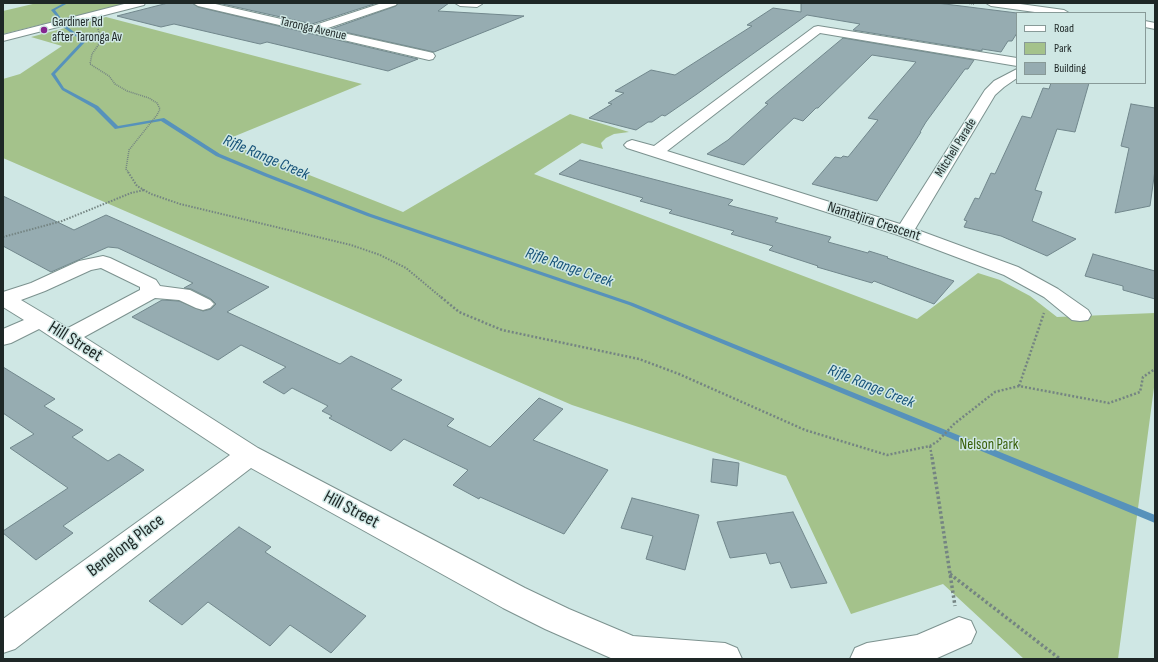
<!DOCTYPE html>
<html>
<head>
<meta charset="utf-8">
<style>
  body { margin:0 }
  #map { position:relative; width:1158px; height:662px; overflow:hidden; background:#cfe7e4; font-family:"Sofia Sans Condensed",sans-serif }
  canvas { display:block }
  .frame { position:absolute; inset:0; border:4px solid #1e2726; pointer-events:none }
  .legend { position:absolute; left:1016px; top:12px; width:130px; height:72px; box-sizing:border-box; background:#cfe7e4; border:1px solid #889a98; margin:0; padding:5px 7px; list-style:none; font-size:12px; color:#1e2726 }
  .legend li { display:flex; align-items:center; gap:8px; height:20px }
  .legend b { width:20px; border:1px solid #889a98 }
</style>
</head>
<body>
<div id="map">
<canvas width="1158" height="662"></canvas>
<div class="frame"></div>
<ul class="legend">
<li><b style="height:5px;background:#fff"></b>Road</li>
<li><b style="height:11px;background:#a4c28b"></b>Park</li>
<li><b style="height:11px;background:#96acb1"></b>Building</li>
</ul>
</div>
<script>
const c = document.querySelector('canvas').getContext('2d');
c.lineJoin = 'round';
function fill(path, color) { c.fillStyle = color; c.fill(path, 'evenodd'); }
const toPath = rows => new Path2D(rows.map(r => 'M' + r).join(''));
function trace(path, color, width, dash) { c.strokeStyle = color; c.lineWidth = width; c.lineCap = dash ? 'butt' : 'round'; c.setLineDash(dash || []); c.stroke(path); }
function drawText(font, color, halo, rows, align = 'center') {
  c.font = font + ' "Sofia Sans Condensed",sans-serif'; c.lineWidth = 3; c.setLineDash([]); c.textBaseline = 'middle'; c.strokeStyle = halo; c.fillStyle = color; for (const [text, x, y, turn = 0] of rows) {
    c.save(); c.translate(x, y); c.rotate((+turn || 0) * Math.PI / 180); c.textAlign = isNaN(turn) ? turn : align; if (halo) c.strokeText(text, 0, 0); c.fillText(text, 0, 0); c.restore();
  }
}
fill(toPath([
  [37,3,128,3,3,34,3,11],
  [106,17,362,84,223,141,403,212,570,114,629,132,614,134,606,138,601,143,603,149,582,143,534,174,917,319,978,273,1000,280,1030,296,1057,317,1155,313,1155,380,1118,659,1024,659,943,584,851,614,786,476,572,405,3,158,3,79,20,74,62,46,31,37]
]), '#a4c28b');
fill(toPath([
  [64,3,68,3,55,10,63,21,61,22,51,10,64,3],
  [63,25,65,25,86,41,55,74,64,88,98,106,118,126,164,118,220,154,268,174,371,214,633,303,1155,515,1155,523,629,305,367,216,264,176,216,156,161,121,115,129,94,108,62,90,51,74,82,41,63,27,63,25]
]), '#5792bb');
const building = toPath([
  [168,3,192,3,198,7,418,59,388,71,267,42,260,44,174,24,161,27,117,16,168,3],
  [218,3,377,3,312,24,218,3],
  [398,3,449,3,438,11,524,16,434,52,331,29,396,6,398,3],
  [801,3,937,3,1017,13,1017,33,1012,41,1008,41,1001,52,982,49,982,51,853,30,860,24,807,15,697,94,665,116,662,115,652,122,648,122,636,130,589,118,612,104,608,103,624,93,615,91,651,70,675,75,752,26,747,25,773,8,801,12,801,3],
  [843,38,974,60,968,69,965,69,926,122,920,132,921,132,877,201,812,184,835,157,841,158,843,156,848,157,878,120,868,118,916,62,872,55,818,108,816,108,803,121,794,118,744,165,707,154,728,140,768,104,765,103,843,38],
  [1051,83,1089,83,1075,132,1057,129,1035,190,1042,192,1032,221,1076,239,1047,256,1001,236,964,227,967,221,964,220,975,198,979,199,991,173,995,174,1022,116,1031,118,1043,88,1049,89,1051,83],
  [1131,104,1155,108,1155,170,1150,206,1115,213,1129,148,1121,146,1131,104],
  [580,160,733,200,728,205,778,218,775,222,831,237,828,242,868,253,869,251,888,257,887,258,954,281,934,304,874,281,872,283,817,267,818,266,769,250,773,246,731,234,734,231,669,213,672,210,640,201,643,198,559,174,580,160],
  [3,196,74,230,106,215,269,287,227,312,340,364,351,356,402,380,391,389,454,419,447,426,490,447,539,398,563,409,533,440,608,470,564,534,480,497,479,499,453,485,468,470,404,439,391,451,329,418,332,416,322,411,328,406,292,388,284,394,263,382,286,367,241,345,218,360,132,317,162,300,179,301,203,311,211,309,216,304,211,299,191,289,184,288,193,283,118,248,108,247,51,272,3,246,3,196],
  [1093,254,1155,271,1155,299,1123,290,1123,286,1085,276,1093,254],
  [3,367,55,399,44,406,83,430,72,437,108,461,119,454,144,470,63,526,73,533,36,560,3,533,3,531,68,488,10,448,34,434,3,413,3,367],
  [713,459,739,463,737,486,711,482,713,459],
  [632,498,699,515,685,570,646,559,653,536,621,528,632,498],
  [793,512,827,583,791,588,780,562,770,564,766,553,730,558,717,522,793,512],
  [239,527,271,547,265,552,366,616,331,653,290,625,270,646,208,602,182,625,149,601,239,527]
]);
fill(building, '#96acb1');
trace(building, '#71878c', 1);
const minor = toPath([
  [128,3,145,3,144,5,3,41,3,35,128,3],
  [193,3,211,3,312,26,382,3,397,3,396,5,325,29,429,52,433,53,435,56,433,59,429,60,198,6,193,3],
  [455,3,481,3,482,4,477,7,460,6,455,3],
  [986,3,1013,3,1064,10,1069,13,1042,13,991,6,986,3],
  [1145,21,1155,23,1155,29,1145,27,1145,21],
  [818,26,1017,58,1017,66,820,33,667,151,900,224,985,90,994,81,1017,69,1017,78,1004,87,995,95,915,229,1018,267,1058,289,1088,310,1091,315,1088,320,1080,321,1072,320,1044,297,1004,275,898,235,627,148,624,145,627,142,632,140,654,146,814,27,818,26],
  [103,256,110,258,156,280,160,286,190,290,210,300,214,304,210,308,203,310,196,308,179,300,155,298,84,337,258,448,525,588,569,609,633,636,725,643,737,648,742,659,613,659,545,629,503,608,251,468,15,649,3,653,3,619,230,455,39,329,11,343,3,345,3,329,24,320,3,307,3,292,31,283,79,261,103,256],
  [101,268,140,287,140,290,68,328,21,300,45,291,91,270,101,268],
  [959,617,971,621,976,632,971,643,935,659,850,659,855,648,867,643,917,635,959,617]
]);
trace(minor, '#7c928f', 2);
trace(toPath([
  [965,3,974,4],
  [98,29,100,35,99,44,92,54,90,64,109,76,115,84,127,91,149,98,157,103,160,109,157,115,129,150,126,169,129,173]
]), '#748482', 1.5, [1, 1]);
trace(toPath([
  [128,172,137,186,151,194,180,204,351,245,380,255,406,268,442,298],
  [3,237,62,221,131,193,144,190]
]), '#748482', 2, [1.5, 1.5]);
trace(toPath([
  [441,297,459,312,502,330,639,359,679,374,805,430,887,455,930,446,938,441,954,424,995,392,1019,386,1109,403,1140,392,1143,377,1155,369],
  [1019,386,1044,313],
  [930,446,932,458]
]), '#748482', 2.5, [2, 2]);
trace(toPath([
  [932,457,955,606],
  [950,574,1060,659]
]), '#748482', 3.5, [2.5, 2.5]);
fill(minor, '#fff');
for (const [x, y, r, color] of [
  [44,30,4,"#86268f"]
]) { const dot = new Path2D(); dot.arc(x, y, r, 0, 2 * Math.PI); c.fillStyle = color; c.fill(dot); trace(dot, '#cfe7e4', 1.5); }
drawText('13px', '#1e2726', '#cfe7e4', [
  ["Gardiner Rd",52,23],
  ["after Taronga Av",52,38]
], 'left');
drawText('13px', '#1e2726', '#cfe7e4', [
  ["Taronga Avenue",313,29,13],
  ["Mitchell Parade",956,148,-58]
]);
drawText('15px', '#1e2726', '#cfe7e4', [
  ["Namatjira Crescent",874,222,18]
]);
drawText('15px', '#395f09', '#cfe7e4', [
  ["Nelson Park",989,445]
]);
drawText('italic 16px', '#175379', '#cfe7e4', [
  ["Rifle Range Creek",266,158,23],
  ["Rifle Range Creek",569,268,19],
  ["Rifle Range Creek",871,387,22]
]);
drawText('18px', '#1e2726', '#cfe7e4', [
  ["Hill Street",75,342,32],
  ["Hill Street",351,510,28],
  ["Benelong Place",126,546,-37]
]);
</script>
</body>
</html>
